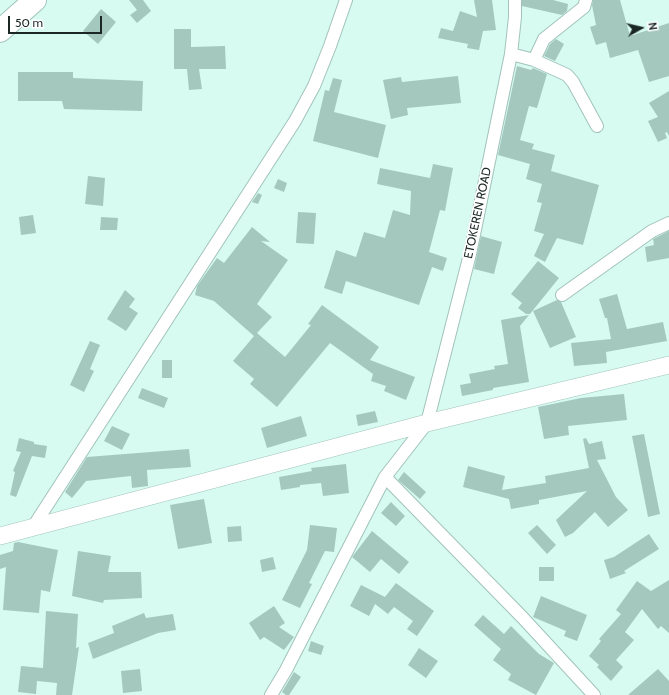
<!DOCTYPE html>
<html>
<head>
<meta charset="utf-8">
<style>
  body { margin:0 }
  #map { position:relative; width:669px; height:695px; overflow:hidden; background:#d7fbf1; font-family:Cabin,sans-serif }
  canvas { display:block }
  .north { position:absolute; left:621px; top:8px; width:40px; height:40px; -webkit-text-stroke:3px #fff; paint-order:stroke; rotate:82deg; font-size:11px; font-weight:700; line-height:16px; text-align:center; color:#1a2724 }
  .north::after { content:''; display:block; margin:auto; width:14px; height:18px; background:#1a2724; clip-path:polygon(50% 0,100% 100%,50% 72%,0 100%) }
  .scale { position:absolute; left:8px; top:16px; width:94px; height:18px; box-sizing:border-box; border:2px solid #1a2724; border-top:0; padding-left:5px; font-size:12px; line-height:14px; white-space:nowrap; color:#1a2724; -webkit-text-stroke:3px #fff; paint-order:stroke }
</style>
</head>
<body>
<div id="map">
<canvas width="669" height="695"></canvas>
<div class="north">N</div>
<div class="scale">50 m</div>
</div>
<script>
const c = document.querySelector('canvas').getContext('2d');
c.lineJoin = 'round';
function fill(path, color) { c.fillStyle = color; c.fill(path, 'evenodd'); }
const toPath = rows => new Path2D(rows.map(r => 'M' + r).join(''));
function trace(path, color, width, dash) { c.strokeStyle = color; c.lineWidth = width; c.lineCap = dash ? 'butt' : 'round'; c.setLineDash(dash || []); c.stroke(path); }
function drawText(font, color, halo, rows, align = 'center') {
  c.font = font + ' Cabin,sans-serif'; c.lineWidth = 3.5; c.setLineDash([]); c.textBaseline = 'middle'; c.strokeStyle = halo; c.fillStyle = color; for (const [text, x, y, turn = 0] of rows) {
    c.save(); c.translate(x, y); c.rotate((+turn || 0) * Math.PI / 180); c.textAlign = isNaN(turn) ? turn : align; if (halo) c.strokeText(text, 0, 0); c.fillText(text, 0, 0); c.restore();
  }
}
fill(toPath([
  [129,0,143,0,151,11,137,23,130,15,137,10],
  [474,0,492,0,496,30,483,31,479,50,467,48,468,44,438,38,441,28,453,31,460,11,477,17],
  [522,0,553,0,568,4,567,11,562,15,522,6],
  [593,0,620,0,630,36,669,23,669,76,649,82,638,50,610,58,606,42,596,45,590,27,596,25,592,5],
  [101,9,116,22,98,44,83,31],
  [174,29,191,29,191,47,225,46,226,69,199,69,202,89,189,90,187,69,174,69],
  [556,39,564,44,555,61,544,56,550,44],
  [517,66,531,70,533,68,547,74,537,108,529,106,520,140,534,144,532,149,555,155,551,171,599,185,583,245,557,238,545,262,534,256,544,234,534,231,542,203,537,202,542,184,526,179,530,164,498,155],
  [18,72,73,72,73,78,143,81,142,111,64,109,62,101,18,101],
  [458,76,461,103,407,108,408,115,391,119,383,80,401,77,402,82],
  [333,78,342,80,334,112,386,125,378,158,313,141,325,90,329,91],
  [669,91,669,136,667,132,665,133,667,138,658,142,648,121,658,117,649,103],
  [433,164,453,168,445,211,440,210,429,252,447,258,443,271,432,267,419,305,346,281,342,294,324,288,336,250,356,257,364,232,385,238,393,210,410,215,411,191,377,184,380,168,430,178],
  [88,176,105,178,103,206,85,204],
  [278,179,287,183,284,192,274,188],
  [258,193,262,195,258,204,252,202],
  [298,212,316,213,314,244,296,243],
  [33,215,36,233,21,235,19,217],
  [101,217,118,218,117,230,100,230],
  [252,227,270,242,261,241,288,260,257,304,272,317,257,333,285,357,311,325,308,324,322,305,379,347,370,360,415,377,406,400,384,391,386,386,371,381,373,374,330,343,277,407,250,384,254,379,233,361,254,336,214,301,195,295,197,286,217,258,224,263],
  [669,231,669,258,647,262,645,247,654,245,653,239],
  [481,236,502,242,494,274,474,269],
  [538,261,559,278,530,314,526,314,518,308,522,303,511,294],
  [125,290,135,299,129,307,138,313,126,331,107,319],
  [617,294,627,329,663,322,667,341,606,352,607,363,574,366,571,343,611,339,607,318,605,318,599,299],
  [557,300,561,302,576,337,550,348,533,311],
  [529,315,520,326,529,382,493,388,493,390,462,396,460,385,471,383,469,374,495,369,494,366,508,364,501,320],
  [90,341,100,345,90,369,94,371,84,392,70,385],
  [162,360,172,360,172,378,162,378],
  [142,388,168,398,164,408,138,398],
  [624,394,627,420,568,426,569,435,544,439,538,407,581,398],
  [375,411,378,422,358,426,356,415],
  [301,416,307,436,267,448,261,428],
  [112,426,130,434,122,450,104,441],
  [644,434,660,514,648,517,632,436],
  [19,438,34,442,34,444,47,446,45,458,32,456,16,497,10,495,15,472,13,471,21,452,16,451],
  [586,438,589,444,602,441,606,459,597,460,616,497,628,510,608,527,595,512,573,533,565,537,556,520,587,491,539,500,539,504,511,509,509,499,463,487,468,466,505,476,502,490,546,483,545,476,589,468,583,439],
  [189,449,191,467,147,470,148,486,132,488,131,476,86,481,72,498,65,492,87,457],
  [346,464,349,493,323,496,321,483,300,485,300,487,281,490,279,477,312,471,311,468],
  [404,472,426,492,420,499,398,480],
  [204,499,212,543,178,549,170,505],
  [391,502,405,516,396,526,381,513],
  [310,525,337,528,334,552,325,551,309,583,312,584,300,608,282,600,307,550],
  [537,525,556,545,547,554,528,533],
  [241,526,242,541,228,542,227,527],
  [372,531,409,562,399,574,381,559,370,572,352,557],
  [649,534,659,549,624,571,626,573,610,579,604,560,614,557],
  [18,542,58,550,50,592,41,590,39,613,3,610,6,567,0,569,0,555,13,551,14,543],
  [78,551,111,556,108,572,141,572,142,598,104,600,103,603,72,596],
  [273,557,276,569,262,572,260,560],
  [539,567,554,567,554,581,539,581],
  [669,580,669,633,661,626,658,629,642,609,625,632,634,640,616,660,623,667,611,681,597,667,599,665,589,656,601,641,599,639,621,614,616,610,637,581,651,591],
  [396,583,434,611,417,636,407,629,413,621,394,607,388,614,375,604,369,616,350,606,361,585,385,597],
  [541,596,587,615,577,641,564,636,566,631,533,617],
  [274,606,285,623,279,627,294,637,284,650,264,637,260,640,249,623],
  [46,611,78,614,76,648,79,647,72,695,56,695,57,683,37,681,36,694,18,692,21,666,43,668],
  [144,613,146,618,173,614,176,630,158,633,93,659,88,643,114,633,112,626],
  [483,615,504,634,511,626,539,654,554,663,536,695,508,680,511,674,493,660,501,649,474,625],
  [311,641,324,646,321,655,308,651],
  [419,648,438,661,426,678,408,665],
  [140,669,142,691,123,693,121,671],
  [658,669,669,681,669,695,628,695],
  [294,672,301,677,289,695,286,695,282,692]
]), '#a5c8be');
const street = toPath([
  [511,54,534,60,567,75,573,82,597,126],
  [534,60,544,39,584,7,586,0],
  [562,295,652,231,669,223],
  [385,477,523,618,594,695],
  [33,527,295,121,314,86,330,46,346,0],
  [271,695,286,670,385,477,427,423,470,254,511,54,515,17,515,0]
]);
const secondary = toPath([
  [0,536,427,423,669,365]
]);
const highway = toPath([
  [0,31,35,0]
]);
trace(street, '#a1c3ba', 14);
trace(secondary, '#a1c3ba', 18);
trace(highway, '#a1c3ba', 24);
trace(street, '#fff', 12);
trace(secondary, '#fff', 17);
trace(highway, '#fff', 22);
drawText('12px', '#1a2724', '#fff', [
  ["ETOKEREN ROAD",478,213,-78]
]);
</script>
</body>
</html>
